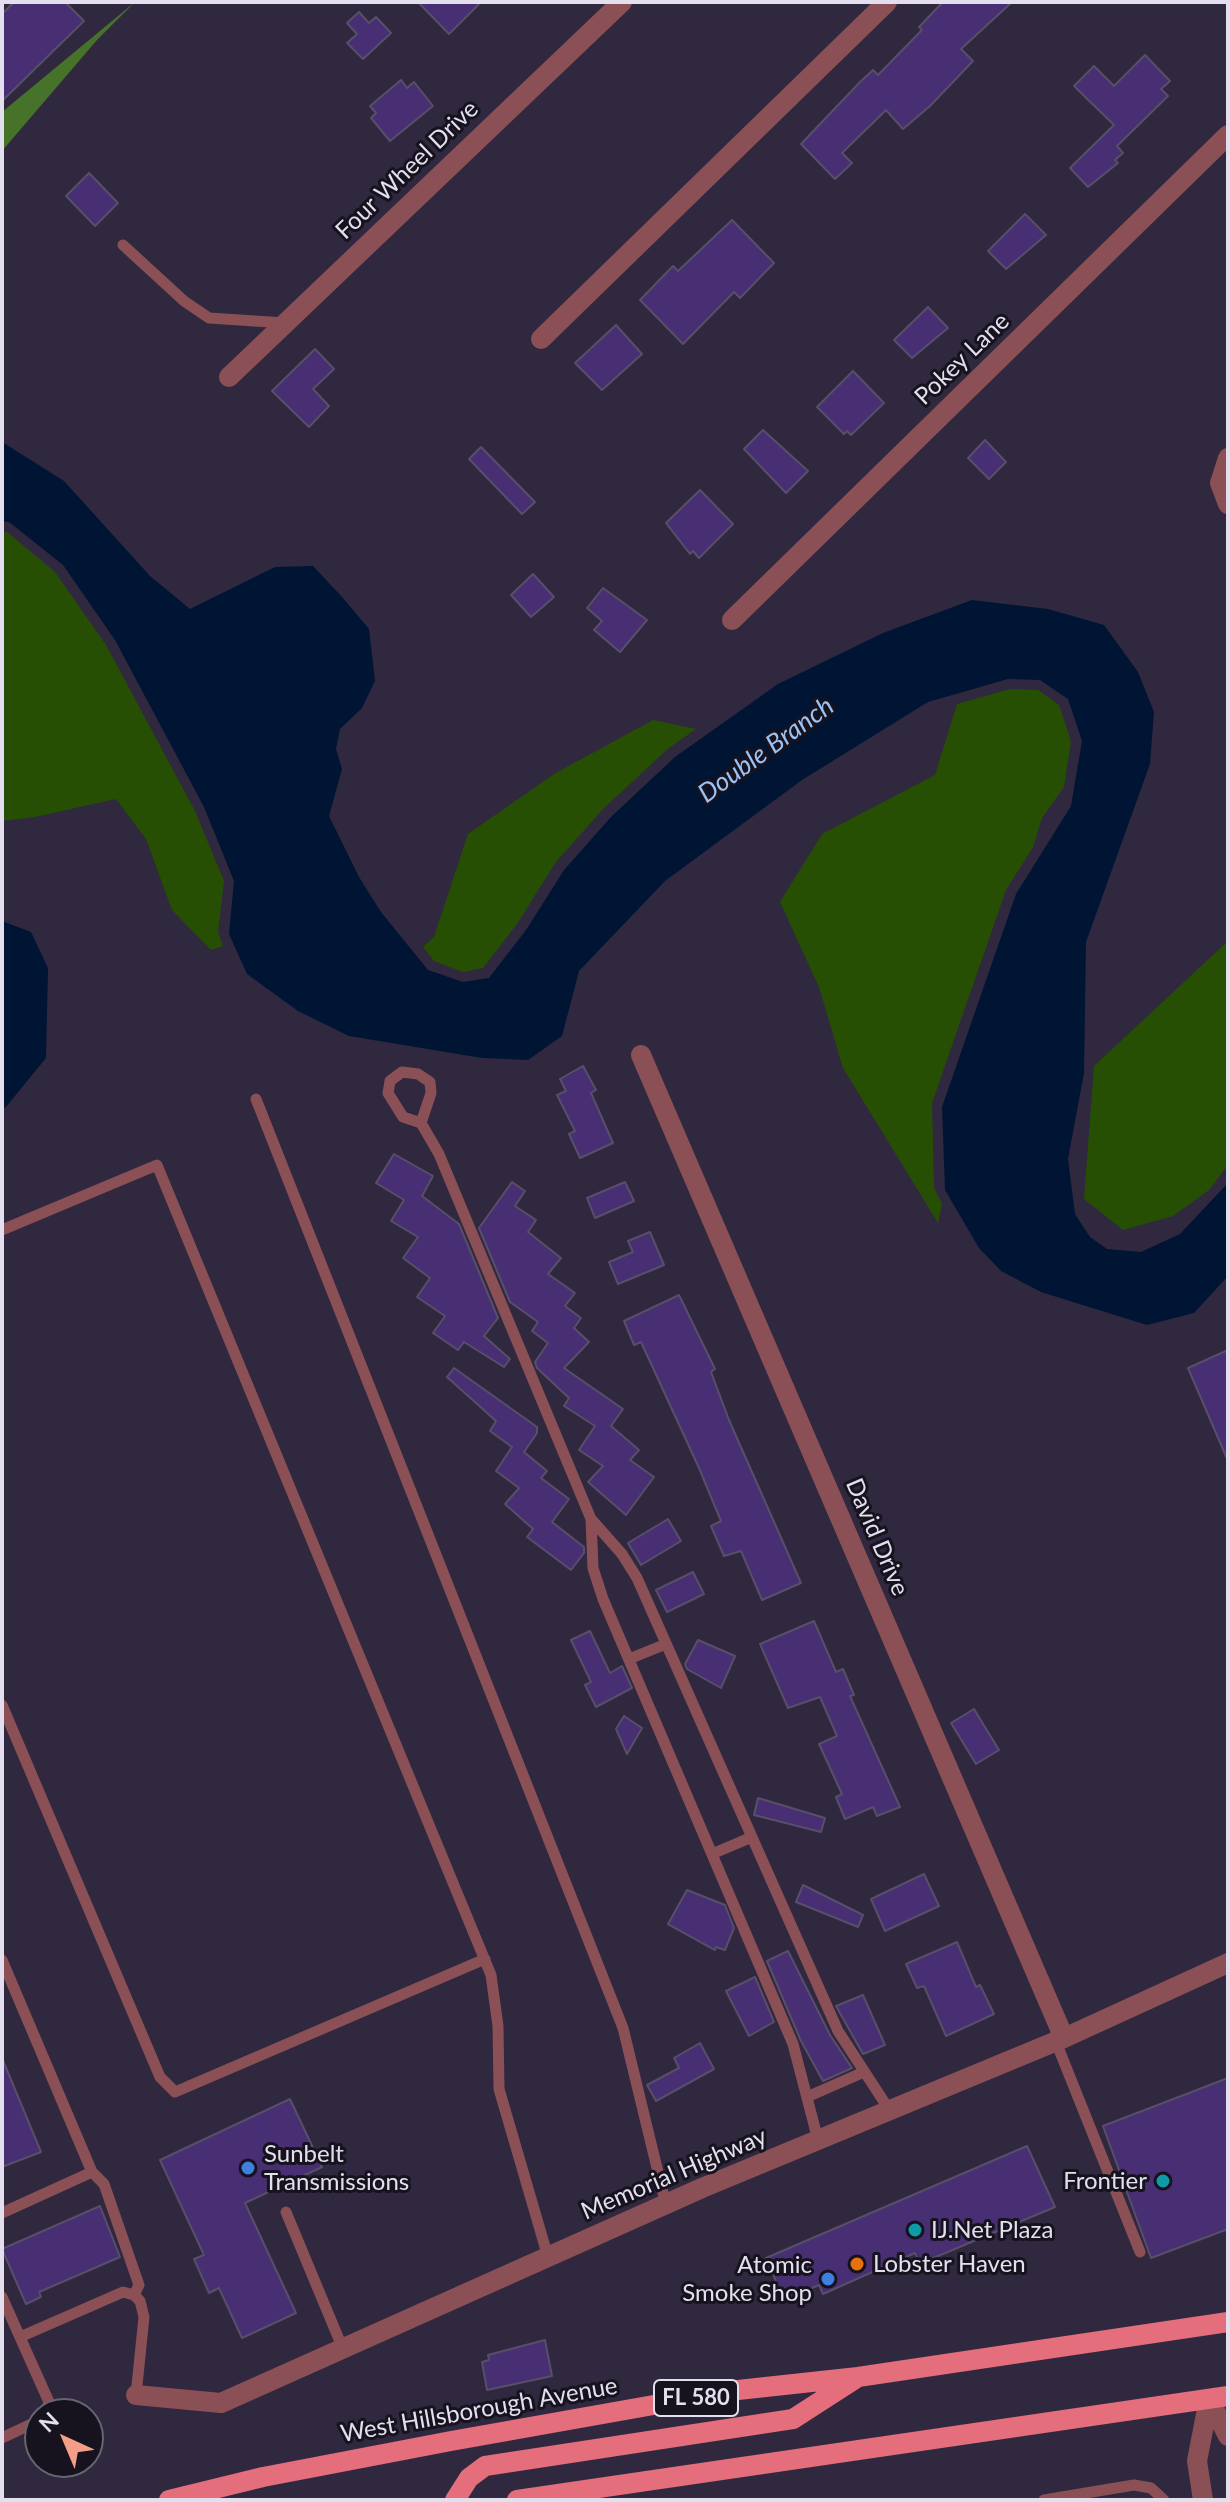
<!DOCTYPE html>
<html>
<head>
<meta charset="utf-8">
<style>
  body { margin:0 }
  #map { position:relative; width:1230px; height:2502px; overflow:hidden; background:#30283f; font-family:Lato,sans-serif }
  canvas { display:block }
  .frame { position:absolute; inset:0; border:4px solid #e3dfee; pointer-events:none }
  .north { position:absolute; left:24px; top:2398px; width:80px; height:80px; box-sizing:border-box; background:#16131e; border:2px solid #686571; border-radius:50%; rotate:316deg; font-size:22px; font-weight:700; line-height:32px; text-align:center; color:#e3dfee }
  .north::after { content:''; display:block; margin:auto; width:28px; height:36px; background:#f49e88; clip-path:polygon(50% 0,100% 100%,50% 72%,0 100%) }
</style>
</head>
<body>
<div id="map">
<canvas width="1230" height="2502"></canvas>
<div class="frame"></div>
<div class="north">N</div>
</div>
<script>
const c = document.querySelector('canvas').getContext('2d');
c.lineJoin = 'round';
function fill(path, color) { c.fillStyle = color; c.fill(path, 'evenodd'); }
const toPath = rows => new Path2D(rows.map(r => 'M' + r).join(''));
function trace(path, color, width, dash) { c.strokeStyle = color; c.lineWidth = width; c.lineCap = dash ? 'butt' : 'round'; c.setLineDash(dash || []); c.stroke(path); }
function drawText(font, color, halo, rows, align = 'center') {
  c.font = font + ' Lato,sans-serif'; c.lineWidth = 6; c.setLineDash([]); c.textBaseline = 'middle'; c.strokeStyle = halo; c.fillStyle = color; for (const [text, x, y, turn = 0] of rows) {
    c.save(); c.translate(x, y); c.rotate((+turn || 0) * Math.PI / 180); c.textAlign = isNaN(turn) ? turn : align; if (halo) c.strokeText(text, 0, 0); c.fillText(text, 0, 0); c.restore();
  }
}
fill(toPath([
  [7,532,55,572,106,645,195,811,224,881,218,932,223,946,211,950,172,910,146,839,116,799,35,817,2,821,2,533],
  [1010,689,1038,690,1059,705,1071,741,1064,787,1042,818,1033,847,1006,890,932,1103,934,1188,942,1204,938,1223,843,1068,819,987,780,902,822,834,935,775,957,704],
  [653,720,696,729,669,748,603,809,556,862,517,924,483,968,463,972,434,961,423,947,434,937,468,834,554,774],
  [1228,941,1228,1165,1209,1190,1173,1216,1123,1230,1084,1199,1094,1066]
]), '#274f03');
fill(toPath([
  [135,2,97,40,2,151,2,112]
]), '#47722a');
fill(toPath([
  [2,442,64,481,150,576,190,609,275,567,313,566,343,598,369,629,375,681,362,708,340,729,336,749,342,769,329,816,359,877,381,912,428,970,463,982,489,978,526,930,564,870,611,817,675,757,778,684,883,633,972,600,1048,609,1104,625,1138,672,1154,712,1150,764,1086,942,1084,1073,1068,1159,1075,1214,1090,1237,1107,1249,1141,1252,1180,1234,1228,1183,1228,1276,1194,1313,1147,1325,1041,1292,1001,1271,979,1248,945,1190,942,1107,1016,894,1071,806,1082,741,1068,699,1040,680,1008,679,928,702,802,780,665,881,579,971,562,1036,528,1060,482,1058,349,1036,298,1011,247,974,229,934,234,881,204,807,115,640,63,565,9,522,2,521],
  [2,921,31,932,48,968,46,1058,5,1108,2,1107]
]), '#001433');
const building = toPath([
  [14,2,65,2,84,21,2,101,2,14,14,2],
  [418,2,481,2,449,34,418,2],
  [943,2,1012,2,961,49,973,61,930,106,903,129,886,110,842,153,852,163,835,179,801,144,860,82,873,70,878,75,922,30,919,27,943,2],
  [359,12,369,23,376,17,391,33,363,59,347,43,357,34,347,23,359,12],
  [1145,55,1170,81,1161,89,1168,96,1117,146,1123,153,1115,160,1118,163,1088,187,1070,168,1114,125,1074,86,1094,66,1114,86,1145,55],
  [401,80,407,88,414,82,433,106,390,141,371,118,376,113,370,106,401,80],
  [89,173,118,203,95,226,66,196,89,173],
  [1025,214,1046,235,1006,269,988,251,1025,214],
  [732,220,774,263,740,298,734,292,683,344,640,300,673,266,678,271,732,220],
  [928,307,948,328,912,358,894,340,928,307],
  [616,325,642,354,602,390,575,363,616,325],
  [315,349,334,369,313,389,329,406,309,427,272,391,315,349],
  [853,371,884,403,851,435,847,431,844,434,817,407,853,371],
  [763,430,808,471,786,493,744,449,763,430],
  [985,440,1006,462,989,479,968,458,985,440],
  [481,447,535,502,522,514,469,459,481,447],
  [700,490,733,524,699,558,693,551,690,554,666,523,700,490],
  [533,574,554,597,531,617,511,595,533,574],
  [603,588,647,620,620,652,594,630,602,621,587,608,603,588],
  [583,1066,596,1090,591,1093,613,1143,580,1158,569,1134,575,1131,557,1095,566,1091,560,1079,583,1066],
  [394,1154,433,1176,422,1196,459,1224,498,1318,484,1336,510,1359,504,1367,464,1342,458,1350,433,1333,445,1316,417,1297,430,1278,403,1258,418,1237,391,1221,404,1200,376,1183,394,1154],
  [512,1182,525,1191,515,1206,536,1220,528,1232,561,1258,548,1274,575,1293,565,1306,581,1318,574,1328,589,1342,564,1368,623,1409,611,1426,639,1450,630,1460,654,1477,626,1515,588,1482,603,1466,579,1450,595,1426,564,1406,569,1398,537,1368,535,1362,548,1343,532,1331,538,1322,510,1302,479,1228,512,1182],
  [625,1182,634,1201,595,1218,587,1198,625,1182],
  [650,1232,664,1265,618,1284,609,1262,633,1252,628,1241,650,1232],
  [679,1295,715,1369,711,1372,729,1420,801,1583,762,1600,741,1551,724,1556,711,1526,721,1521,699,1468,641,1342,634,1345,624,1321,679,1295],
  [1228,1350,1228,1461,1188,1368,1228,1350],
  [454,1368,537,1427,537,1433,524,1452,547,1471,541,1478,569,1499,552,1522,584,1547,584,1553,571,1570,527,1537,533,1529,505,1504,519,1488,496,1471,512,1447,490,1431,496,1421,447,1377,454,1368],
  [668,1519,681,1541,641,1565,628,1543,668,1519],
  [693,1572,704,1594,667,1612,656,1590,693,1572],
  [814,1621,836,1672,843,1669,854,1695,850,1696,900,1807,877,1816,873,1807,845,1819,836,1797,842,1794,819,1744,837,1736,820,1697,788,1708,760,1644,814,1621],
  [590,1631,610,1673,622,1666,632,1688,596,1707,585,1685,591,1682,571,1640,590,1631],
  [698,1640,735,1656,721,1688,687,1669,685,1664,698,1640],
  [974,1709,999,1750,976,1764,951,1723,974,1709],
  [624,1716,642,1728,627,1754,616,1729,624,1716],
  [758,1798,825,1818,821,1832,754,1815,758,1798],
  [924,1874,939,1906,885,1931,871,1899,924,1874],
  [803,1885,863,1915,858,1927,796,1902,803,1885],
  [687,1890,725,1905,734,1928,725,1950,716,1947,715,1950,668,1924,687,1890],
  [957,1942,976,1987,980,1985,994,2014,946,2036,924,1986,917,1988,906,1964,957,1942],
  [788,1951,830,2035,852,2068,823,2081,801,2041,767,1961,788,1951],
  [755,1977,774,2022,749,2036,726,1991,755,1977],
  [863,1995,885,2045,863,2054,836,2006,863,1995],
  [700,2043,714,2069,656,2101,647,2085,679,2068,674,2058,700,2043],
  [2,2058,41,2152,2,2167,2,2058],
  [1228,2078,1228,2229,1151,2258,1103,2126,1228,2078],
  [290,2099,322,2167,245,2203,296,2313,242,2338,219,2288,209,2293,194,2259,204,2255,160,2160,290,2099],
  [1027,2146,1055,2207,919,2264,915,2253,823,2294,819,2285,784,2300,766,2258,1027,2146],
  [100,2206,120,2257,39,2292,41,2297,26,2304,2,2249,100,2206],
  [545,2340,552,2376,487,2390,482,2362,489,2360,488,2355,545,2340]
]);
fill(building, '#482e72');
trace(building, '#574f69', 2);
trace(toPath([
  [123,245,184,301,209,318,285,323],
  [256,1099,623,2028,666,2205],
  [421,1123,431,1093,430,1082,418,1074,402,1072,390,1081,388,1093,403,1117,421,1123,439,1154,591,1519],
  [2,1230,157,1165,491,1975,498,2026,499,2089,548,2257],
  [629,1659,666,1644],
  [2,1705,160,2077,175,2092,485,1959],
  [712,1854,752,1837],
  [2,1960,92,2172,104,2184,139,2285,134,2295],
  [1056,2042,1140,2252],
  [807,2097,864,2072],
  [818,2140,793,2044,603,1599,593,1568,591,1519,622,1554,637,1578,838,2031,890,2111],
  [286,2212,343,2349],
  [2,2213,92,2172],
  [2,2297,49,2402,45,2414],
  [20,2337,123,2292,134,2295,140,2301,144,2317,136,2395],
  [2,2438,40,2420],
  [1044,2500,1134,2485,1151,2488,1164,2500]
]), '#8a5055', 11);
trace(toPath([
  [541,339,887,2],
  [229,377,622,2],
  [1228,458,1220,483,1228,504],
  [732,620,1228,135],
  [641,1055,1064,2038],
  [136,2395,221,2403,702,2188,1064,2038,1228,1963],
  [1203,2500,1197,2461,1209,2399,1228,2436]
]), '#8a5055', 20);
trace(toPath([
  [169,2500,263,2477,451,2441,738,2390,858,2377,1228,2322],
  [455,2500,469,2478,485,2466,793,2419,855,2379],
  [517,2500,1228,2396]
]), '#e46e7c', 20);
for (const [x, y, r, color] of [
  [248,2168,8,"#3f7fe0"],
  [1163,2181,8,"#0f9aa8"],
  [915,2230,8,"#0f9aa8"],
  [857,2264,8,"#e8710a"],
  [828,2279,8,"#3f7fe0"]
]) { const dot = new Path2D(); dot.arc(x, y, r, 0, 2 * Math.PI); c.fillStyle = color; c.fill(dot); trace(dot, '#16131e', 3); }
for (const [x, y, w] of [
  [696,2398,84]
]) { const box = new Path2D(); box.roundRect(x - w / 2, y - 18, w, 36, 6); c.fillStyle = '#16131e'; c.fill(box); trace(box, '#e3dfee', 2); }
drawText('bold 22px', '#e3dfee', null, [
  ["FL 580",696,2398]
]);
drawText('24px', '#e3dfee', '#16131e', [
  ["Four Wheel Drive",407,170,-44],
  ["Pokey Lane",962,359,-44],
  ["David Drive",877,1537,67],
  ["Memorial Highway",674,2174,-23],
  ["West Hillsborough Avenue",479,2410,-10]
]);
drawText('24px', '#e3dfee', '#16131e', [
  ["Sunbelt",264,2154],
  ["Transmissions",264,2182],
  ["Frontier",1147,2181,"right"],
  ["IJ.Net Plaza",931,2230],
  ["Lobster Haven",873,2264],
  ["Atomic",812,2265,"right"],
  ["Smoke Shop",812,2293,"right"]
], 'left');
drawText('italic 26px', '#9bc2f7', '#16131e', [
  ["Double Branch",766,750,-36]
]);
</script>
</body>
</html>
